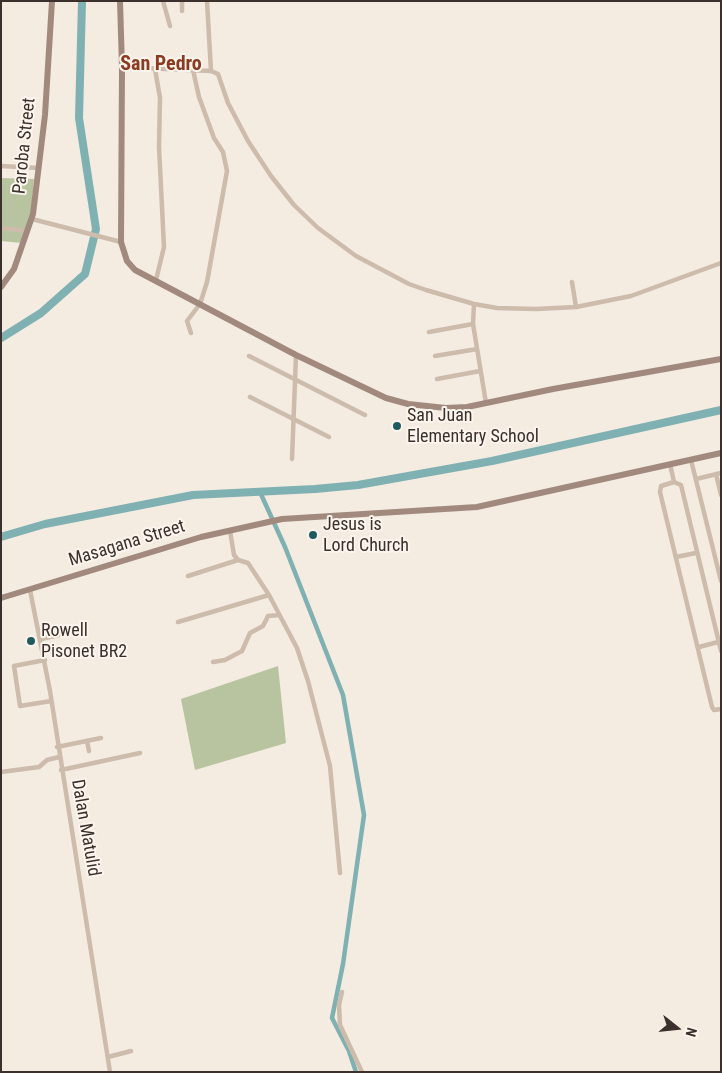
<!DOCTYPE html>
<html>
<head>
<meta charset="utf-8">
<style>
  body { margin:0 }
  #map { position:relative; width:722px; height:1073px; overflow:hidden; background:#f4ebe1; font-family:"Roboto Condensed",sans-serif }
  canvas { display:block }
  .frame { position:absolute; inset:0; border:2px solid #3b302b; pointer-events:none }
  .north { position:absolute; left:652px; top:1003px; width:50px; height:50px; -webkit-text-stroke:4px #fbf5ee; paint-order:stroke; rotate:106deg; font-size:14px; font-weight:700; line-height:20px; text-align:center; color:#3b302b }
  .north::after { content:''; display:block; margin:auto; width:18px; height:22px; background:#3b302b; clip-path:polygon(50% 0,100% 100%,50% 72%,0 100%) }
</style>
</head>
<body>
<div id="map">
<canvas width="722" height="1073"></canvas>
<div class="frame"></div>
<div class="north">N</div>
</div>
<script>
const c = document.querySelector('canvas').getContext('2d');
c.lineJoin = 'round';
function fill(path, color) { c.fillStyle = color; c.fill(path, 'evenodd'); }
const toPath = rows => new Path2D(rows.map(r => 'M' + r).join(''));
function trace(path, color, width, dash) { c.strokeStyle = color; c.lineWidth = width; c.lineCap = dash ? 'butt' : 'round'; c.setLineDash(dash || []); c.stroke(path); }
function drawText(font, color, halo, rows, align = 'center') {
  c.font = font + ' "Roboto Condensed",sans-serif'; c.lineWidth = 4; c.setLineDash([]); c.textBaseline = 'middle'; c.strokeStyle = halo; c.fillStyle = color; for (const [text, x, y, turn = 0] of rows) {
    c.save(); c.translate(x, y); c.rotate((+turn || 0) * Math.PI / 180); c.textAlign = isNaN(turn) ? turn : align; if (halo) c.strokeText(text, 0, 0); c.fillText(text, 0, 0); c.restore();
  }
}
fill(toPath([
  [1,178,34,179,31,213,22,243,1,241],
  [278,666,286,743,195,770,181,699]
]), '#b8c4a0');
trace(toPath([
  [260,492,285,547,343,695,364,815,343,964,332,1018,349,1051,356,1072]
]), '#7fb0b2', 4.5);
trace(toPath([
  [1,338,41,313,85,274,96,229,79,118,82,1],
  [1,537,45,524,193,495,315,489,358,485,492,461,721,410]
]), '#7fb0b2', 8);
trace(toPath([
  [163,1,170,26],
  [182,1,182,11],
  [207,1,211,71],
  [122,67,211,71,218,74,228,103,248,141,271,176,294,205,318,228,356,256,409,284,426,290,474,304,497,308,536,309,576,307,631,296,721,263],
  [155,69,160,98,159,147,164,247,156,280],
  [1,166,39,168],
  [32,219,121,242],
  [1,228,28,231],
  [572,282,576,307],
  [474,304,473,324,486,403],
  [429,332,473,324],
  [191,333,187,321,200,304,207,282,227,171,223,152,214,138,199,97,193,70],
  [249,356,365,415],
  [435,356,477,349],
  [437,379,480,371],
  [250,397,329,437],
  [292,459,296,355],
  [691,460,721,581],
  [670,464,674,482],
  [716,474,721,495],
  [696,479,721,473],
  [230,531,234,555,238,560,248,563,269,595,297,648,308,681,330,766,340,873],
  [676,557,696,553],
  [188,576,238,560],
  [30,590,50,691,110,1072],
  [178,622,269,595],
  [41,639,81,630],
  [699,647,718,642],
  [721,651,681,485,674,482,661,486,660,492,712,707,714,710,721,709],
  [45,660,14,666,20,706,51,701],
  [213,662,225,660,242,651,250,633,263,626,268,616,279,615],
  [87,741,89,751],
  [57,747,101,738],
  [61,770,140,753],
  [1,772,39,767,47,760,59,757],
  [342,992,339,1005,340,1025,362,1072],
  [108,1057,131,1051]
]), '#cdbbac', 4.5);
trace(toPath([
  [120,1,122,67,121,242,127,261,135,270,296,355,386,398,408,404,446,408,467,407,553,389,721,359],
  [1,287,14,269,33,214,45,115,52,1],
  [1,598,201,537,282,519,477,507,721,453]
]), '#a18a7d', 6);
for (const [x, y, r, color] of [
  [397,426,5,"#1f5a5e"],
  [313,535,5,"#1f5a5e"],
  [31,641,5,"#1f5a5e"]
]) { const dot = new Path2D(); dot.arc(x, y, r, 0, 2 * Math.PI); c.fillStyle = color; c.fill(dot); trace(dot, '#fbf5ee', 2); }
drawText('18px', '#3b302b', '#fbf5ee', [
  ["Paroba Street",25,146,-84],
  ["Masagana Street",127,544,-17],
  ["Dalan Matulid",85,828,80]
]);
drawText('18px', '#3b302b', '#fbf5ee', [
  ["San Juan",407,416],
  ["Elementary School",407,437],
  ["Jesus is",323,525],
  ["Lord Church",323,546],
  ["Rowell",41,631],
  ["Pisonet BR2",41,652]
], 'left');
drawText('bold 20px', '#8c3b22', '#fbf5ee', [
  ["San Pedro",161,65]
]);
</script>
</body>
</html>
